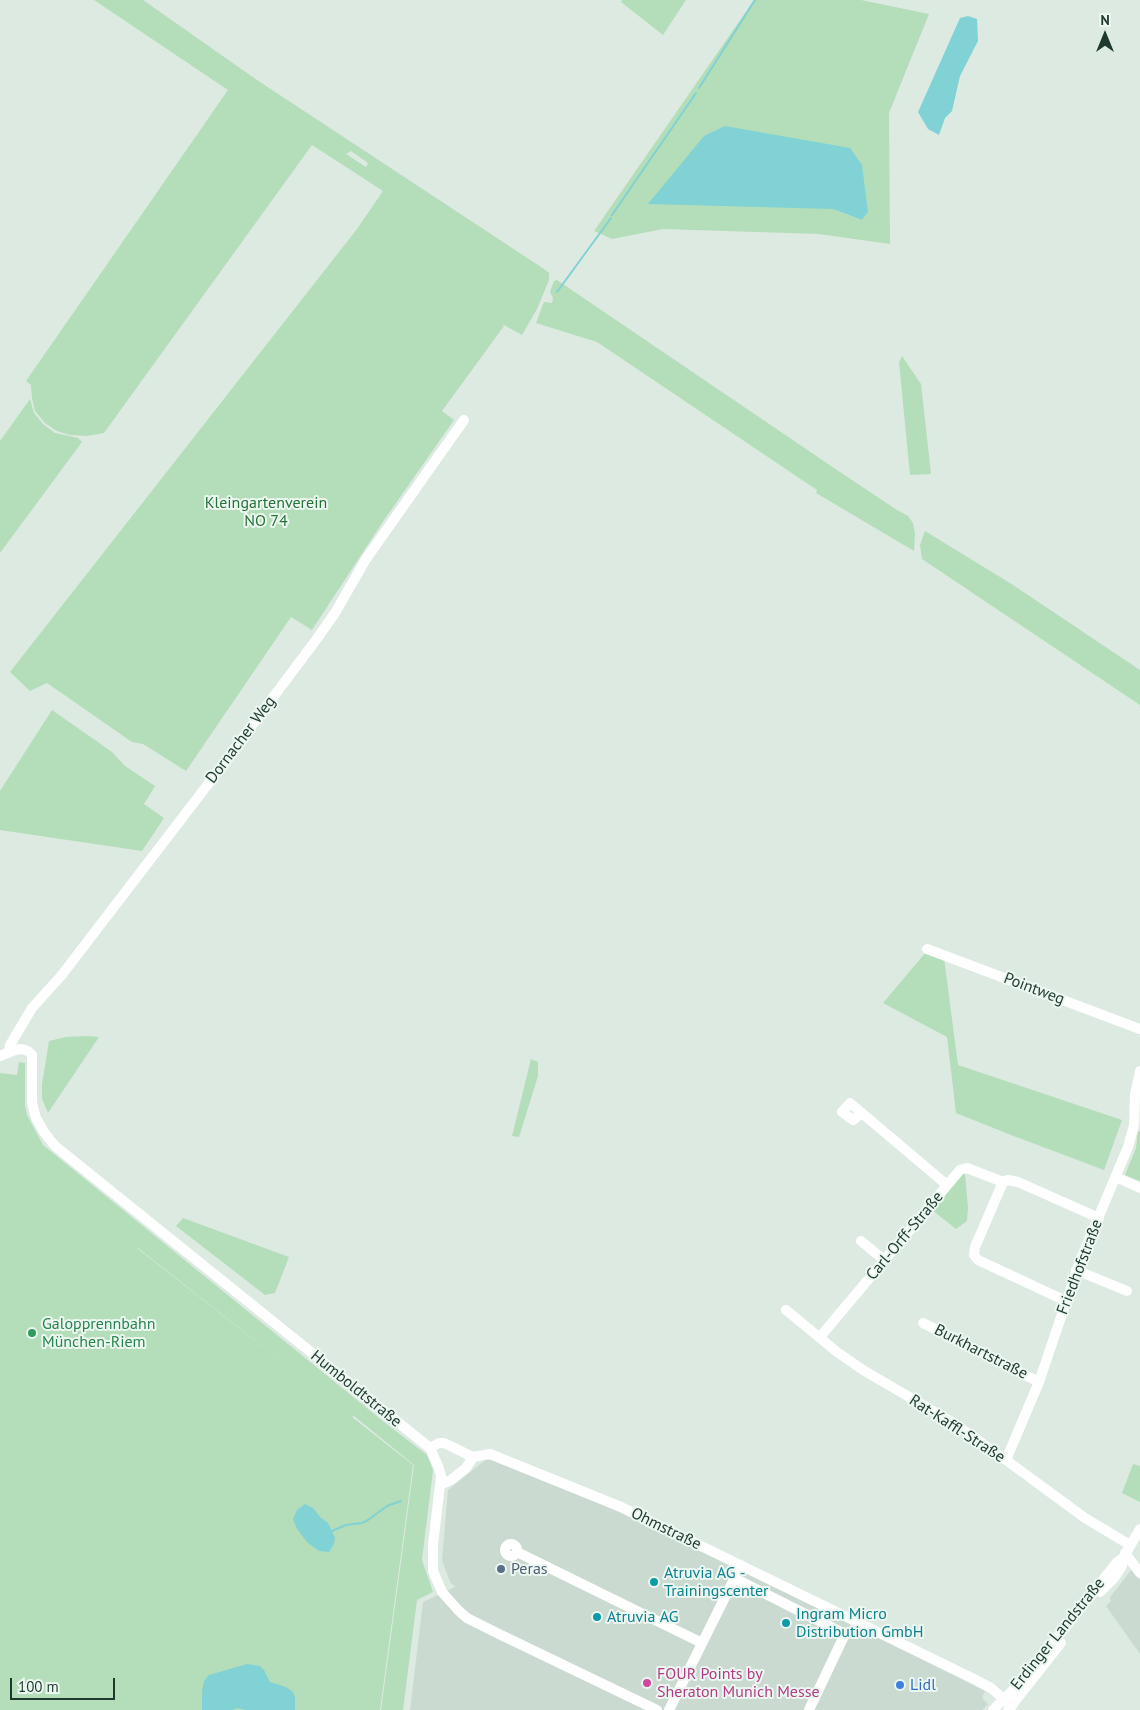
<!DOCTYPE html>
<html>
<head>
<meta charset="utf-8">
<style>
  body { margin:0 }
  #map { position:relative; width:1140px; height:1710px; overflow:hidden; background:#ddeae2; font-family:"PT Sans",sans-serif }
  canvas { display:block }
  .north { position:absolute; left:1080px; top:10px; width:50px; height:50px; -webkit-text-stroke:4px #edf7f1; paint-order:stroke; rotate:0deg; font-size:14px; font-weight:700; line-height:20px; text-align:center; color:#1e3a2f }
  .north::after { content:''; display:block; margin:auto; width:18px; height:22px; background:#1e3a2f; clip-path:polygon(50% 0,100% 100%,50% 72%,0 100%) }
  .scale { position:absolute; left:10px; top:1678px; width:105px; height:22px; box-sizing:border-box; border:2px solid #1e3a2f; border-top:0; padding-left:6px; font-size:15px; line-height:18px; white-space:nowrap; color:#1e3a2f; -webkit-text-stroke:4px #edf7f1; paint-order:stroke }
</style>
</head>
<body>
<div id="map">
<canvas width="1140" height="1710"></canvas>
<div class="north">N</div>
<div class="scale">100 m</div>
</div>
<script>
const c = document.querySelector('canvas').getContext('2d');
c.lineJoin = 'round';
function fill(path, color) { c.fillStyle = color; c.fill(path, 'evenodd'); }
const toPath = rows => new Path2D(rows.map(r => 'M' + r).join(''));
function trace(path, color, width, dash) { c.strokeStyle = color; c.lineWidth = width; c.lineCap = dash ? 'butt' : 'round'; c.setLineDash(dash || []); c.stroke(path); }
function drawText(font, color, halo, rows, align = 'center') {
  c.font = font + ' "PT Sans",sans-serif'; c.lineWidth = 4; c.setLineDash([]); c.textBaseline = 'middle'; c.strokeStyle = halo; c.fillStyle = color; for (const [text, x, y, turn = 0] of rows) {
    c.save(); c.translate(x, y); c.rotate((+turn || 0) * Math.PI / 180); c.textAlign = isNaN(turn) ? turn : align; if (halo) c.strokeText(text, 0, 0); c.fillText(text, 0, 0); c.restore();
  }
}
fill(toPath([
  [490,1456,580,1494,735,1566,985,1691,982,1698,988,1704,982,1710,410,1710,423,1602,455,1587,450,1582,442,1560,448,1490],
  [1132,1569,1140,1580,1140,1654,1106,1606,1111,1601,1110,1597]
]), '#cbdad1');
fill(toPath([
  [94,0,143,0,257,80,544,269,549,273,549,280,537,309,522,335,502,324,504,326,442,411,454,420,382,523,312,630,291,617,186,771,143,744,132,742,47,683,30,691,10,672,357,229,383,191,312,145,104,433,87,436,70,435,57,431,45,423,35,411,32,398,31,385,26,381,228,90],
  [351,151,368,163,366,167,346,154],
  [622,0,686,0,663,35,621,2],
  [754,0,861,0,929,14,889,113,890,244,819,234,663,229,612,239,594,231],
  [833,209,868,212,862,220],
  [557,280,834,468,897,510,908,516,913,523,915,533,914,551,816,493,817,490,597,342,536,323,544,302,552,303,553,298,550,292,554,281],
  [902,356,921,384,931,474,910,475,899,362],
  [30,399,34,413,43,424,55,433,78,438,82,442,0,553,0,441],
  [925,531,1013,585,1140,670,1140,705,922,559,920,545],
  [52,710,112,752,125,766,155,786,144,804,164,818,142,851,0,830,0,791],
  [926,952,944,958,958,1065,1122,1120,1104,1170,1011,1135,956,1113,947,1037,883,1003],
  [87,1036,99,1037,48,1113,42,1099,42,1084,49,1041,66,1037],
  [531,1059,538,1062,538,1076,519,1137,512,1136],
  [19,1062,25,1063,25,1105,27,1115,43,1145,384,1422,427,1455,433,1470,422,1560,433,1592,417,1600,403,1710,381,1710,414,1465,354,1416,352,1417,413,1465,380,1710,0,1710,0,1073,17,1075],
  [137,1248,138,1248,324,1395],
  [1138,1131,1140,1132,1140,1181,1125,1175,1136,1148],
  [962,1174,965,1174,968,1208,967,1221,956,1229,932,1210],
  [183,1218,289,1257,275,1293,265,1295,176,1226],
  [1133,1464,1140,1466,1140,1502,1122,1493]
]), '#b4ddb9');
fill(toPath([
  [968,16,977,19,978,41,960,76,952,111,945,118,939,135,928,129,918,112,960,18],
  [725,126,850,148,862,165,868,212,862,220,833,209,648,204,704,136],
  [305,1504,313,1508,321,1518,328,1523,332,1531,335,1538,334,1544,329,1552,319,1551,307,1542,297,1529,293,1519,297,1510],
  [247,1664,260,1666,264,1670,270,1682,286,1687,293,1692,295,1697,295,1710,246,1710,237,1708,231,1710,202,1710,202,1691,204,1681,209,1675]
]), '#80d2d4');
trace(toPath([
  [699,88,755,0],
  [612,215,696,93],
  [557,292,611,218],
  [332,1531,346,1525,362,1523,368,1520,387,1506,401,1501]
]), '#80d2d4', 2);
trace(toPath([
  [927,949,1140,1029],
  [9,1052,10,1045,32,1008,61,976,199,796,316,640,335,613,366,559,464,420],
  [0,1056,15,1050,22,1049,28,1051,32,1055,32,1103,36,1118,44,1132,55,1146,430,1448,438,1466,441,1476,433,1545,433,1571,442,1592,458,1610,467,1618,499,1634,657,1710],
  [862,1113,853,1120,842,1112,850,1103,947,1185],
  [1116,1177,1140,1188],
  [861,1241,884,1260],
  [1076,1270,1127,1291],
  [1066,1301,978,1260,974,1255,975,1247,1003,1182,1008,1180,1018,1182,1099,1218],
  [786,1310,837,1352,863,1370,952,1422,1006,1460,1085,1518,1130,1545],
  [923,1323,1039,1382],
  [820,1337,960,1170,967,1168,1003,1182],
  [430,1448,439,1443,444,1443,473,1457,490,1454,621,1507,972,1678,991,1688,1012,1706],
  [1006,1460,1039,1382,1080,1261,1128,1147,1134,1125,1135,1095,1140,1071],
  [440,1485,451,1480,466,1468,473,1457],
  '505 1550a6 6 0 1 1 12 0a6 6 0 1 1-12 0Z',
  [517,1552,702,1643],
  [1125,1553,1140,1573],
  [734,1578,845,1634,809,1710],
  [1100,1592,1114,1578,1122,1566,1122,1561],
  [669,1710,741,1565],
  [993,1710,1017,1686,1046,1652,1117,1562,1123,1558,1140,1529],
  [1008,1710,1061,1643]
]), '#fff', 10);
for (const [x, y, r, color] of [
  [32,1333,5,"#2e9e5b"],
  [501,1569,5,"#5c6f8a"],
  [654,1582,5,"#0f9aa8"],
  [597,1617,5,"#0f9aa8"],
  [786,1623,5,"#0f9aa8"],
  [647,1683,5,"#d1479c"],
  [900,1685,5,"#3f7fe0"]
]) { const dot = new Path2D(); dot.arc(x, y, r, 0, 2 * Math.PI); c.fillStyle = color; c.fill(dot); trace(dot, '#edf7f1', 2); }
drawText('16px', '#267339', '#edf7f1', [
  ["Kleingartenverein",266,503],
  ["NO 74",266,521]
]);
drawText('16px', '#1e3a2f', '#edf7f1', [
  ["Dornacher Weg",241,740,-53],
  ["Pointweg",1034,989,21],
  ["Carl-Orff-Straße",905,1236,-50],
  ["Friedhofstraße",1080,1267,-69],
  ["Burkhartstraße",981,1352,27],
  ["Humboldtstraße",356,1389,39],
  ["Rat-Kaffl-Straße",957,1429,33],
  ["Ohmstraße",666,1529,26],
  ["Erdinger Landstraße",1058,1634,-51]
]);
drawText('16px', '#27864d', '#edf7f1', [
  ["Galopprennbahn",42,1324],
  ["München-Riem",42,1342]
], 'left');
drawText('16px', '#4e5e75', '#edf7f1', [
  ["Peras",511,1569]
], 'left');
drawText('16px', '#0d838f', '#edf7f1', [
  ["Atruvia AG -",664,1573],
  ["Trainingscenter",664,1591],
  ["Ingram Micro",796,1614],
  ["Distribution GmbH",796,1632],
  ["Atruvia AG",607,1617]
], 'left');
drawText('16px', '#b23c85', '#edf7f1', [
  ["FOUR Points by",657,1674],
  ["Sheraton Munich Messe",657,1692]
], 'left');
drawText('16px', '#366cbe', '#edf7f1', [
  ["Lidl",910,1685]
], 'left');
</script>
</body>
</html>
